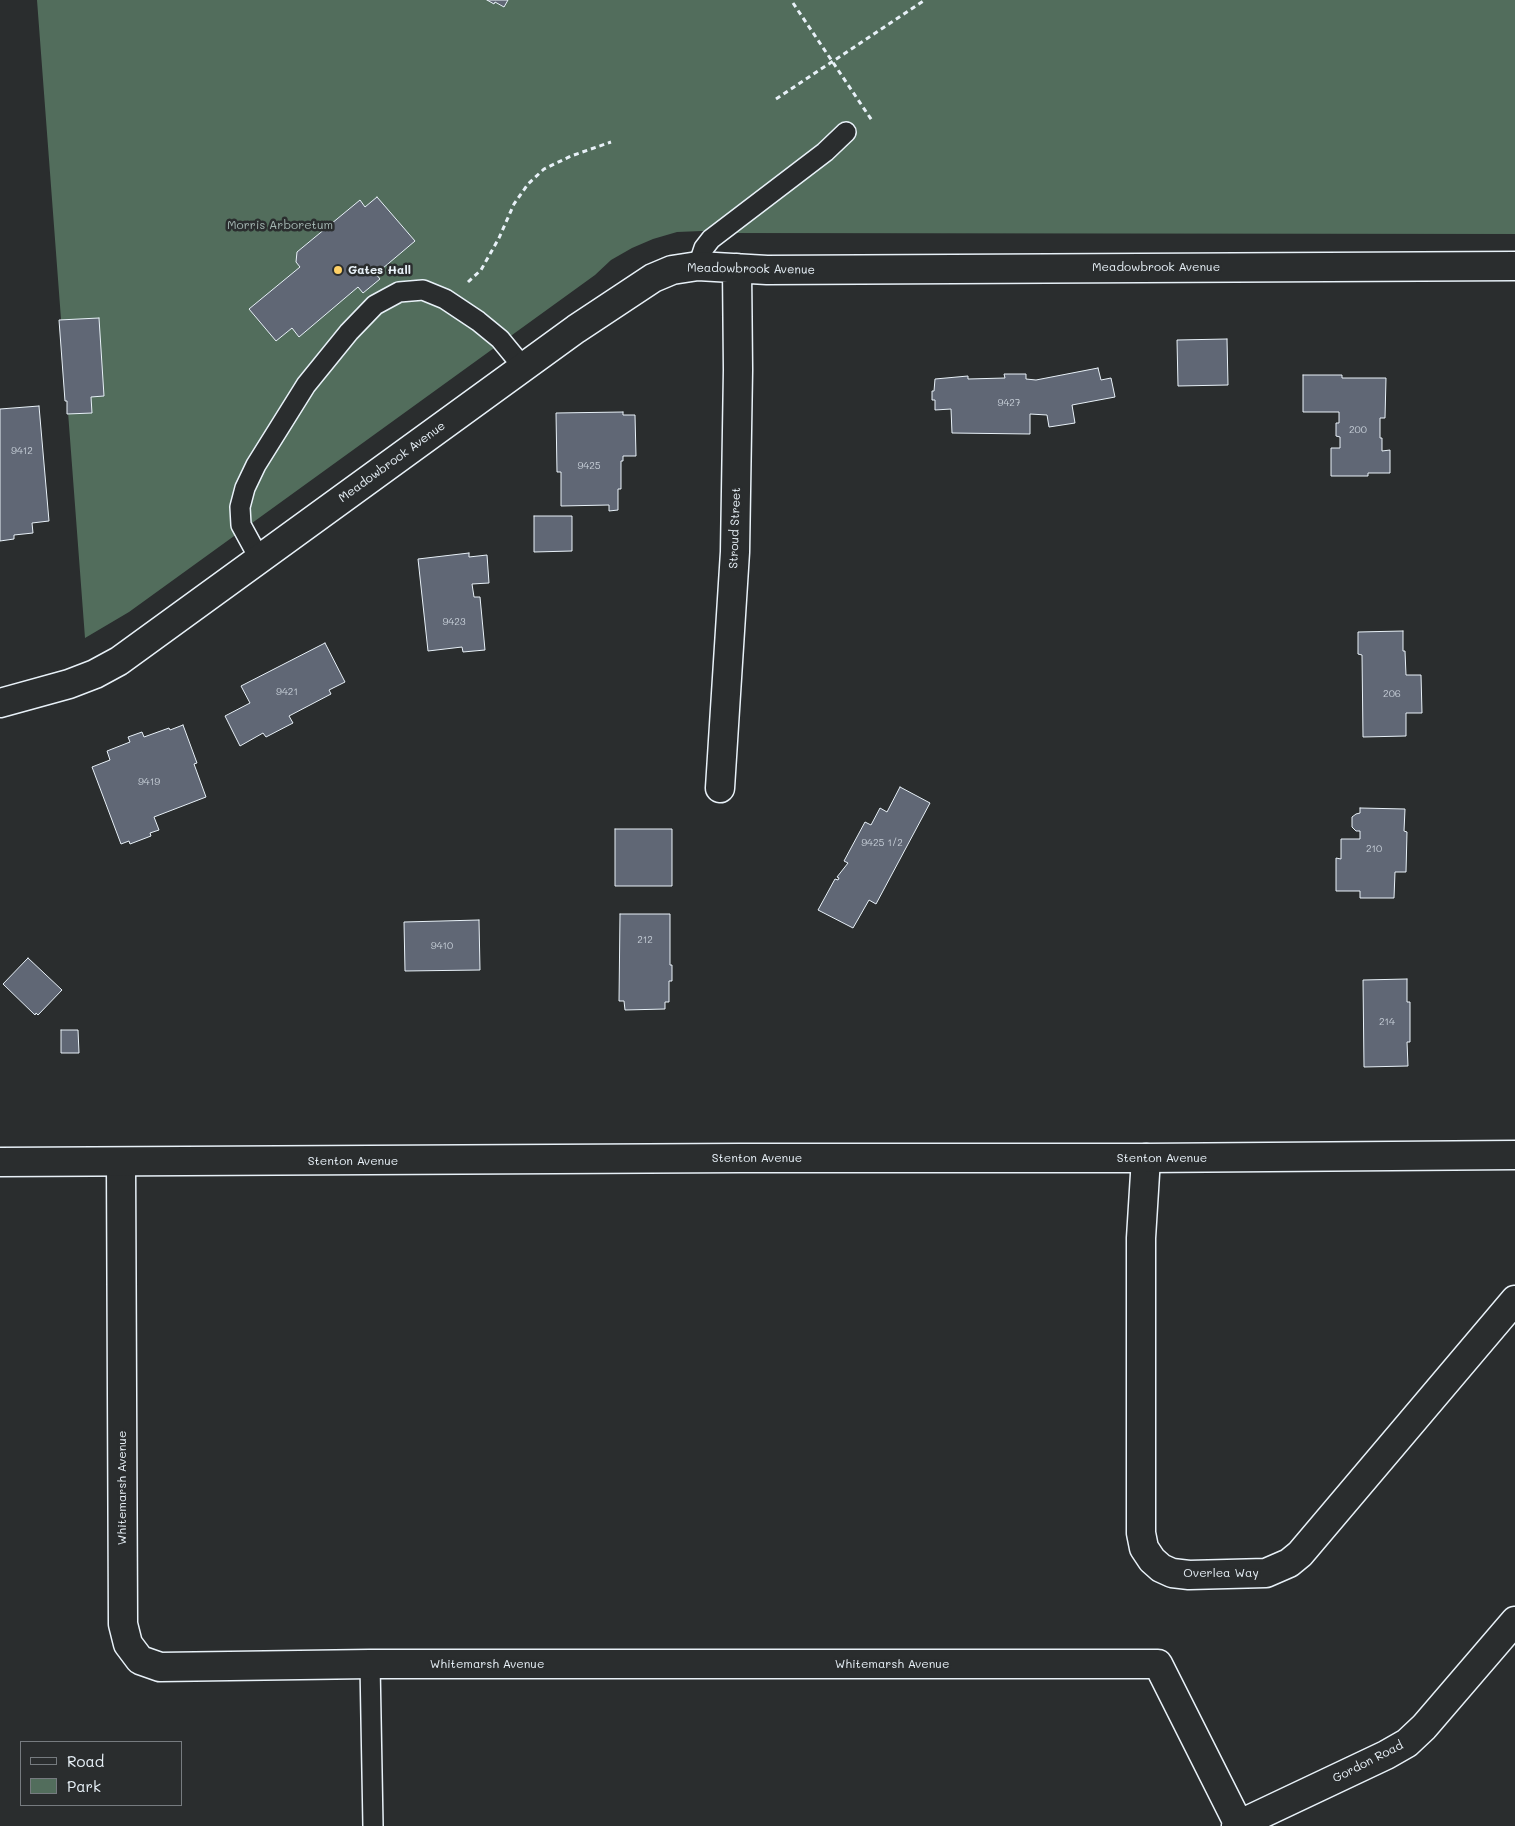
<!DOCTYPE html>
<html>
<head>
<meta charset="utf-8">
<style>
  body { margin:0 }
  #map { position:relative; width:1515px; height:1826px; overflow:hidden; background:#2a2d2e; font-family:Mali,sans-serif }
  canvas { display:block }
  .legend { position:absolute; left:20px; top:1741px; width:162px; height:65px; box-sizing:border-box; background:#2a2d2e; border:1px solid #767b7f; margin:0; padding:6px 9px; list-style:none; font-size:15px; color:#e8f1f8 }
  .legend li { display:flex; align-items:center; gap:10px; height:25px }
  .legend b { width:25px; border:1px solid #767b7f }
</style>
</head>
<body>
<div id="map">
<canvas width="1515" height="1826"></canvas>
<ul class="legend">
<li><b style="height:6px;background:#2a2d2e"></b>Road</li>
<li><b style="height:14px;background:#526d5c"></b>Park</li>
</ul>
</div>
<script>
const c = document.querySelector('canvas').getContext('2d');
c.lineJoin = 'round';
function fill(path, color) { c.fillStyle = color; c.fill(path, 'evenodd'); }
const toPath = rows => new Path2D(rows.map(r => 'M' + r).join(''));
function trace(path, color, width, dash) { c.strokeStyle = color; c.lineWidth = width; c.lineCap = dash ? 'butt' : 'round'; c.setLineDash(dash || []); c.stroke(path); }
function drawText(font, color, halo, rows, align = 'center') {
  c.font = font + ' Mali,sans-serif'; c.lineWidth = 5; c.setLineDash([]); c.textBaseline = 'middle'; c.strokeStyle = halo; c.fillStyle = color; for (const [text, x, y, turn = 0] of rows) {
    c.save(); c.translate(x, y); c.rotate((+turn || 0) * Math.PI / 180); c.textAlign = isNaN(turn) ? turn : align; if (halo) c.strokeText(text, 0, 0); c.fillText(text, 0, 0); c.restore();
  }
}
fill(toPath([
  [37,0,1515,0,1515,234,725,233,702,231,677,232,653,239,632,248,611,260,595,275,129,612,85,638]
]), '#526d5c');
const building = toPath([
  [487,0,508,0,504,7,495,2,494,4,487,0],
  [377,197,415,241,376,274,380,279,363,293,358,287,299,337,292,328,276,341,249,309,300,267,296,262,297,252,360,200,365,207,377,197],
  [99,318,104,396,91,397,92,413,67,414,67,401,65,401,59,320,99,318],
  [1227,339,1228,385,1178,386,1177,340,1227,339],
  [1098,368,1101,380,1111,378,1115,397,1072,405,1075,423,1049,427,1047,415,1030,414,1030,434,952,433,951,409,935,410,935,400,932,400,932,391,934,391,935,379,968,376,968,379,1005,378,1004,374,1026,374,1026,379,1036,380,1098,368],
  [1303,375,1342,375,1342,378,1386,378,1385,418,1380,418,1380,438,1382,438,1382,451,1390,450,1390,473,1368,473,1368,476,1331,476,1331,448,1340,448,1340,437,1336,436,1336,423,1339,423,1339,412,1303,412,1303,375],
  [39,406,49,521,32,523,33,533,14,535,14,539,0,541,0,409,39,406],
  [623,412,623,415,635,415,636,456,623,456,623,461,621,461,621,489,618,489,618,510,609,511,609,505,561,506,561,472,557,472,556,413,623,412],
  [534,516,572,516,572,551,534,552,534,516],
  [469,553,469,557,487,555,489,583,472,584,474,597,480,597,485,650,463,652,462,647,428,651,418,559,469,553],
  [1403,631,1403,651,1405,651,1406,675,1421,675,1422,713,1406,713,1406,736,1363,737,1362,655,1358,654,1358,632,1403,631],
  [325,643,345,682,329,690,331,694,289,716,293,723,266,737,263,733,240,746,225,716,250,703,241,686,325,643],
  [183,725,197,763,194,764,206,797,154,817,159,830,150,833,151,836,130,844,129,841,121,844,92,767,110,760,107,751,130,742,128,737,142,732,144,737,169,728,170,730,183,725],
  [900,787,930,803,876,904,869,900,853,928,818,910,835,879,838,880,839,878,837,877,848,863,844,861,865,822,871,825,880,808,887,812,900,787],
  [1360,808,1405,809,1404,831,1407,832,1406,872,1395,872,1394,898,1360,898,1360,891,1336,891,1336,858,1341,859,1341,839,1360,839,1360,831,1356,831,1352,827,1352,817,1356,814,1360,813,1360,808],
  [615,829,672,829,672,886,615,886,615,829],
  [620,914,670,914,670,965,672,965,672,981,669,981,669,1002,665,1002,665,1009,625,1010,624,1001,619,1001,620,914],
  [479,920,480,970,405,971,404,922,479,920],
  [28,958,62,990,38,1015,36,1013,35,1015,3,984,28,958],
  [1407,979,1407,1002,1410,1002,1410,1042,1407,1042,1408,1066,1364,1067,1363,980,1407,979],
  [61,1030,78,1030,79,1053,61,1053,61,1030]
]);
fill(building, '#606775');
trace(building, '#e8f1f8', 1);
const service = toPath([
  [698,266,704,248,711,239,825,152,846,132],
  [259,558,241,525,240,507,245,488,256,465,306,385,349,332,375,305,399,292,423,290,445,299,478,321,500,339,523,367],
  [370,1664,373,1826]
]);
const minor = toPath([
  [0,703,69,684,95,674,119,661,576,329,653,278,672,270,698,266,767,270,1515,266],
  [720,788,735,552,738,370,737,268],
  [1146,1158,1141,1238,1141,1533,1144,1548,1152,1560,1161,1568,1172,1573,1189,1575,1266,1573,1289,1563,1300,1554,1515,1300],
  [121,1163,123,1624,128,1644,140,1660,160,1667,370,1664,1158,1664,1239,1825],
  [1236,1826,1386,1755,1407,1743,1424,1727,1515,1621]
]);
const tertiary = toPath([
  [0,1162,740,1158,1146,1158,1515,1155]
]);
trace(service, '#e8f1f8', 22);
trace(minor, '#e8f1f8', 31);
trace(tertiary, '#e8f1f8', 31);
trace(toPath([
  [793,3,873,122],
  [776,99,925,0],
  [468,282,481,270,499,238,514,204,528,184,544,169,571,156,611,142]
]), '#e8f1f8', 3, [5, 4]);
trace(service, '#2a2d2e', 19);
trace(minor, '#2a2d2e', 28);
trace(tertiary, '#2a2d2e', 28);
for (const [x, y, r, color] of [
  [338,270,5,"#ffd166"]
]) { const dot = new Path2D(); dot.arc(x, y, r, 0, 2 * Math.PI); c.fillStyle = color; c.fill(dot); trace(dot, '#2a2d2e', 2); }
drawText('10px', '#c6ced7', null, [
  ["9427",1009,403],
  ["200",1358,430],
  ["9412",22,451],
  ["9425",589,466],
  ["9423",454,622],
  ["9421",287,692],
  ["206",1392,694],
  ["9419",149,782],
  ["9425 1/2",882,843],
  ["210",1374,849],
  ["212",645,940],
  ["9410",442,946],
  ["214",1387,1022]
]);
drawText('12px', '#a4b6b2', '#2a2d2e', [
  ["Morris Arboretum",280,225]
]);
drawText('12px', '#e8f1f8', '#2a2d2e', [
  ["Meadowbrook Avenue",1156,267],
  ["Meadowbrook Avenue",751,269,1],
  ["Meadowbrook Avenue",392,462,-36],
  ["Stroud Street",735,528,-88],
  ["Stenton Avenue",757,1158],
  ["Stenton Avenue",1162,1158],
  ["Stenton Avenue",353,1161],
  ["Whitemarsh Avenue",122,1488,-90],
  ["Overlea Way",1221,1573],
  ["Whitemarsh Avenue",487,1664],
  ["Whitemarsh Avenue",892,1664],
  ["Gordon Road",1368,1762,-27]
]);
drawText('bold 12px', '#e8f1f8', '#2a2d2e', [
  ["Gates Hall",348,270]
], 'left');
</script>
</body>
</html>
